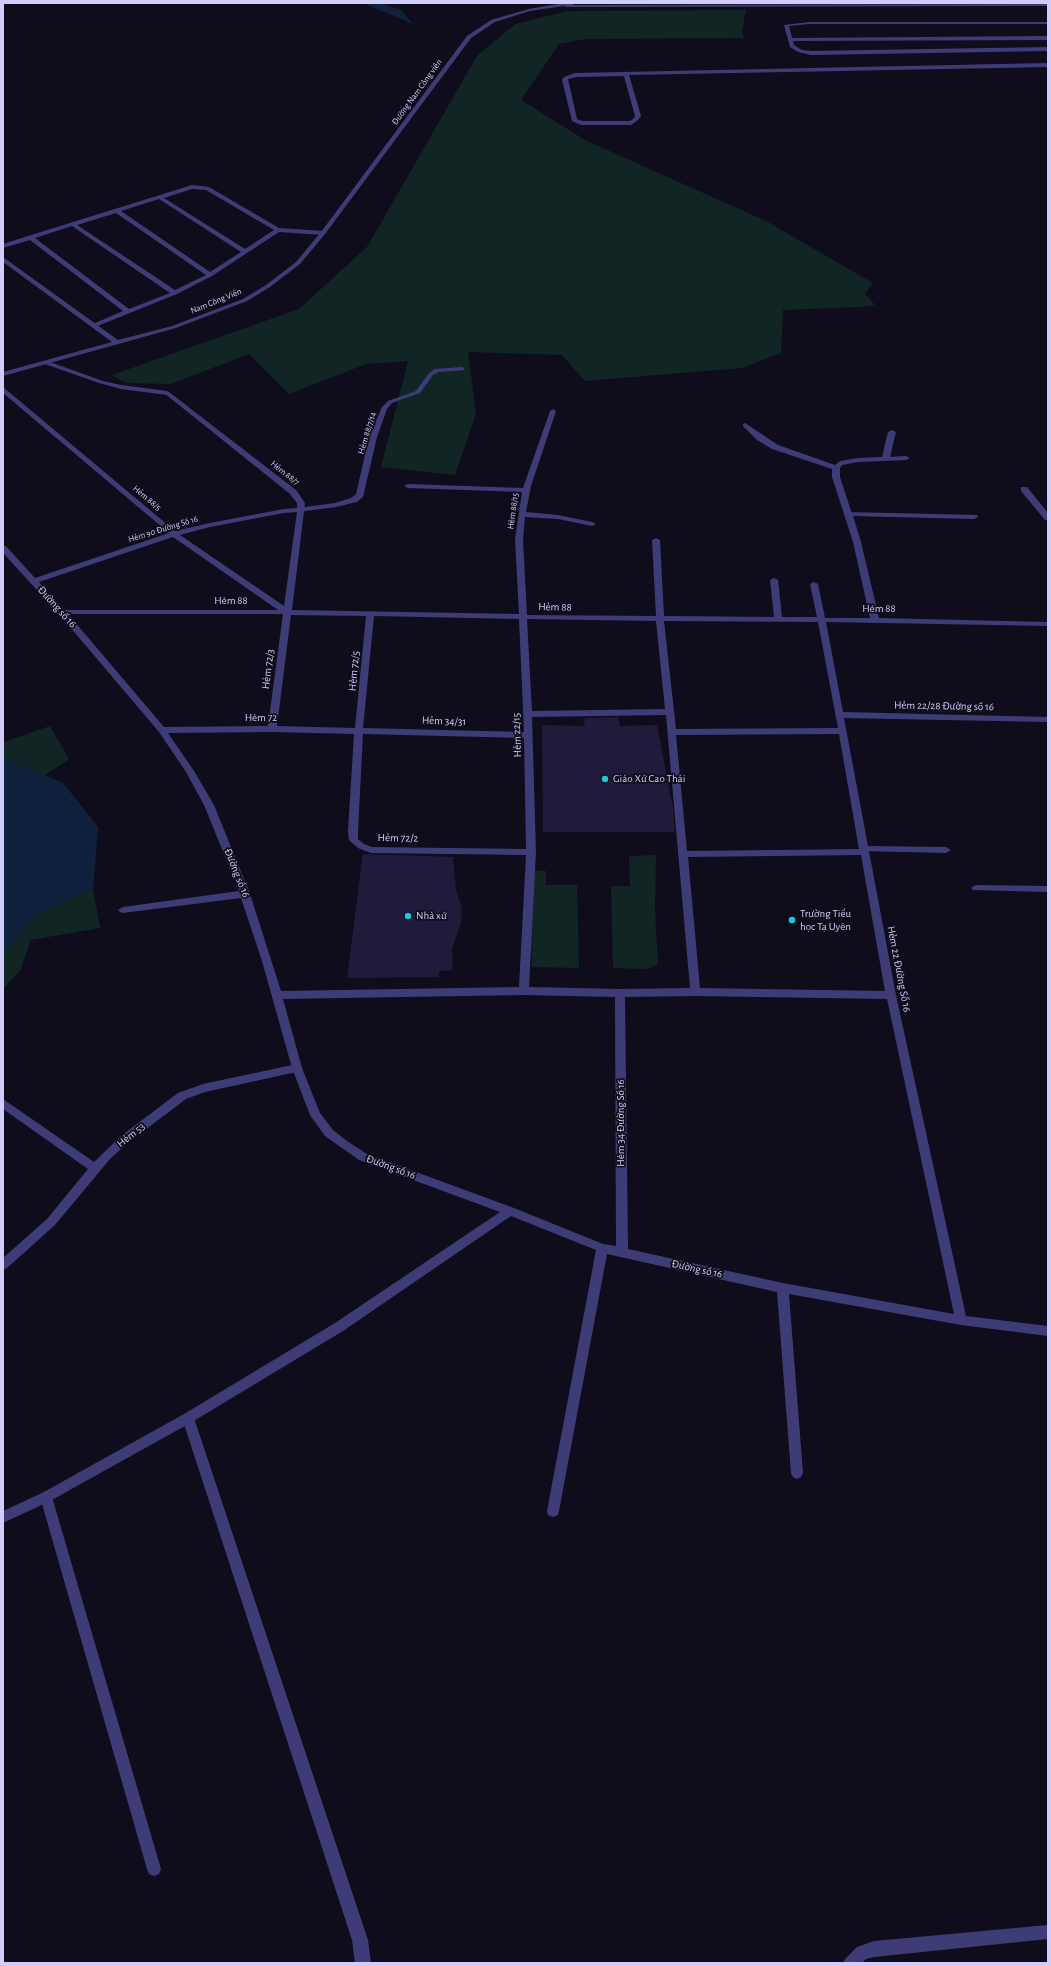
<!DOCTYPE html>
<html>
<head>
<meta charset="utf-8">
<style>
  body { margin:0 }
  #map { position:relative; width:1051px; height:1966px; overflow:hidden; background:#0f0d1b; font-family:"Alegreya Sans",sans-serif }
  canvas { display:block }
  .frame { position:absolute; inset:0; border:4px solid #d1ccfa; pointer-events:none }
</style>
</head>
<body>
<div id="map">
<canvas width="1051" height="1966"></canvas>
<div class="frame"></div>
</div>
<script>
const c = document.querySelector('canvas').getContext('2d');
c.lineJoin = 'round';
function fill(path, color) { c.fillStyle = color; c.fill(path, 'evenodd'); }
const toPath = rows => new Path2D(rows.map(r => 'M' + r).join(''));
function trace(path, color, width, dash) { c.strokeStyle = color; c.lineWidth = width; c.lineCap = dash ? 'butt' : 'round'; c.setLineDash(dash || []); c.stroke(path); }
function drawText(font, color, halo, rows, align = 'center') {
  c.font = font + ' "Alegreya Sans",sans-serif'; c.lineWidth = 3.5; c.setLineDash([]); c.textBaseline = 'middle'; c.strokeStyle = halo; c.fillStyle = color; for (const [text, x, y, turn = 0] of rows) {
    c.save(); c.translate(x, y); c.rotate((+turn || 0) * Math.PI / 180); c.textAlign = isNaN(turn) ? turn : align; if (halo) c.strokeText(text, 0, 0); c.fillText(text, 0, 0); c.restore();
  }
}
fill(toPath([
  [746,10,742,32,744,38,586,39,559,44,521,100,585,140,766,221,873,283,865,294,875,305,862,307,783,310,781,353,742,368,585,381,562,355,468,352,476,414,455,475,381,467,408,361,366,364,289,394,249,354,171,384,125,383,112,375,299,309,367,247,477,56,515,24,568,11],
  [50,726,69,759,45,775,63,783,98,827,93,888,100,928,31,940,20,971,3,989,3,739,4,742],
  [656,855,655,911,658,964,648,969,613,968,611,886,630,886,629,856],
  [532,870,546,871,546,885,577,885,579,968,532,967,530,903]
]), '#112524');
fill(toPath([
  [363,3,381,3,401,10,413,24],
  [3,759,63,783,98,827,93,888,37,915,3,953]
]), '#0f213d');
fill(toPath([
  [618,717,620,726,657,725,673,808,675,832,543,832,542,725,584,726,585,718],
  [363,854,453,857,456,890,462,908,461,923,452,949,453,970,439,971,439,977,347,978]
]), '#211b3b');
fill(toPath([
  [809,22,1048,22,1048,24,809,24,789,26,792,38,1048,36,1048,40,793,41,794,45,802,50,811,51,1048,47,1048,51,811,55,798,52,790,47,784,25,809,22],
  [1048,63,1048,67,629,75,641,116,638,120,631,125,581,125,572,121,562,80,564,77,575,73,1048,63],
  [624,76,635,116,634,118,630,121,582,121,577,119,568,79,576,77,624,76],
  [192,185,209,187,279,228,323,231,326,233,323,235,279,232,212,276,177,294,95,327,92,325,93,324,123,311,30,240,3,248,3,244,28,236,192,185],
  [192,189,206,190,274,230,245,249,164,198,192,189],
  [159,199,241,252,210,272,121,211,159,199],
  [116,213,206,275,175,290,77,225,116,213],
  [72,226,170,293,129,309,35,238,72,226],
  [47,361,103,381,121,385,167,391,170,393,167,395,121,389,99,383,45,364,44,363,47,361],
  [462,367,464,368,464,370,439,372,433,375,420,393,392,403,387,409,377,437,363,497,357,502,336,507,298,512,298,508,335,503,351,498,356,494,369,437,382,407,388,401,416,391,429,373,435,369,462,367],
  [745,423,778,445,835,465,840,461,858,458,882,457,888,432,892,430,896,432,890,457,906,456,910,458,906,460,858,462,842,465,840,468,840,477,852,514,848,516,844,514,832,477,832,469,772,449,757,440,743,426,743,424,745,423],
  [864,846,946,847,951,850,946,853,861,851,859,849,864,846],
  [976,885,1048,886,1048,892,973,890,971,888,976,885],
  [297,1064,301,1065,302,1068,301,1071,205,1092,186,1099,129,1142,110,1159,55,1225,7,1268,3,1270,3,1258,47,1219,88,1169,3,1109,3,1099,94,1162,121,1136,178,1093,203,1084,297,1064],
  [188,1413,192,1414,194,1418,368,1940,371,1963,355,1963,352,1940,182,1418,184,1414,188,1413],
  [46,1491,50,1493,52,1497,161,1869,159,1874,154,1876,149,1874,147,1869,40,1497,42,1493,46,1491]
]), '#3e3c76');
fill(toPath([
  [564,3,575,3,573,5,1048,4,1048,6,566,7,564,6,530,11,495,22,471,38,325,234,300,264,270,287,247,301,176,328,3,376,3,372,112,342,3,262,3,257,118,340,172,326,243,299,266,285,296,262,321,232,467,36,491,20,529,9,564,3],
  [3,387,175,531,210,523,284,509,297,508,297,503,290,494,164,393,169,392,296,490,305,503,292,610,519,614,515,540,522,492,408,488,404,486,408,484,523,488,550,411,553,409,556,411,531,486,526,512,558,515,592,522,596,524,592,526,558,519,525,517,523,540,527,615,656,616,652,540,656,538,660,540,664,616,774,617,770,580,774,578,778,580,782,617,817,617,810,584,814,582,818,584,825,618,870,618,853,542,844,514,845,512,977,515,978,517,974,519,853,516,861,542,879,618,1048,622,1048,626,826,622,843,712,1048,717,1047,722,844,718,896,995,966,1316,1048,1326,1048,1336,961,1325,789,1294,803,1473,801,1477,797,1479,793,1477,791,1473,777,1292,607,1254,559,1511,558,1515,553,1517,548,1515,547,1511,596,1250,511,1216,343,1331,192,1422,50,1501,3,1523,3,1511,42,1493,184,1414,335,1323,500,1212,359,1160,325,1136,310,1115,292,1068,262,961,241,898,123,913,120,912,118,910,123,907,239,891,204,805,186,772,159,732,59,614,3,553,3,546,6,546,35,578,169,533,3,393,3,387],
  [297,512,284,606,180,535,210,527,284,513,297,512],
  [173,537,278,610,64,610,39,582,173,537],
  [68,614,283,614,268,726,164,727,68,614],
  [291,615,366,616,355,728,277,726,291,615],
  [374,616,519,619,524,732,363,728,374,616],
  [527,619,656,621,665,709,532,711,527,619],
  [664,621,818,622,838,728,676,729,664,621],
  [666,715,690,988,620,989,529,987,536,852,532,717,666,715],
  [272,732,354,734,348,831,349,840,358,848,371,853,526,855,519,987,281,991,250,894,214,805,194,771,168,733,272,732],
  [363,734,524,738,526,849,372,847,364,844,358,839,358,831,363,734],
  [839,734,859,849,687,851,676,735,839,734],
  [861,855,885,991,700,988,688,857,861,855],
  [524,995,615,997,616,1246,603,1244,514,1208,367,1154,347,1141,333,1130,320,1113,302,1068,283,999,524,995],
  [695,996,887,999,954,1314,783,1283,628,1249,625,997,695,996],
  [1021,487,1027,487,1048,513,1048,520,1045,520,1021,491,1021,487],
  [1048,1925,1048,1939,874,1957,866,1959,862,1963,843,1963,846,1958,857,1947,874,1941,1048,1925]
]), '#3e3c76');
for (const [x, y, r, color] of [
  [605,779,4,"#14cbde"],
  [408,916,4,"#14cbde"],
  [792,920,4,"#14cbde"]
]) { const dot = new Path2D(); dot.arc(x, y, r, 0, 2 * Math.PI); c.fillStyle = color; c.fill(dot); trace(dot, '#0f0d1b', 1.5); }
drawText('9px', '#d1ccfa', '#0f0d1b', [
  ["Đường Nam Công viên",417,92,-54],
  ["Nam Công Viên",216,301,-22],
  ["Hẻm 88/7/14",367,433,-73],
  ["Hẻm 88/7",285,473,39],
  ["Hẻm 88/5",147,498,40],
  ["Hẻm 88/15",513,511,-82],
  ["Hẻm 90 Đường Số 16",163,529,-17]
]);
drawText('11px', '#d1ccfa', '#0f0d1b', [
  ["Hẻm 88",231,601],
  ["Đường số 16",57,607,48],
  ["Hẻm 88",555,607,1],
  ["Hẻm 88",879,609],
  ["Hẻm 72/3",268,669,-83],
  ["Hẻm 72/5",354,671,-85],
  ["Hẻm 22/28 Đường số 16",944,706,1],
  ["Hẻm 72",261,718],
  ["Hẻm 34/31",444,721,2],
  ["Hẻm 22/15",517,735,-92],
  ["Hẻm 72/2",398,838,1],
  ["Đường số 16",237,873,68],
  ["Hẻm 22 Đường Số 16",899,969,79],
  ["Hẻm 34 Đường Số 16",621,1123,-90],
  ["Hẻm 53",131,1135,-39],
  ["Đường số 16",391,1167,20],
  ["Đường số 16",697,1269,12]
]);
drawText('11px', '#d1ccfa', '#0f0d1b', [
  ["Giáo Xứ Cao Thái",613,779],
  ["Trường Tiểu",800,914],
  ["học Tạ Uyên",800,927],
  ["Nhà xứ",416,916]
], 'left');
</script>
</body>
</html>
